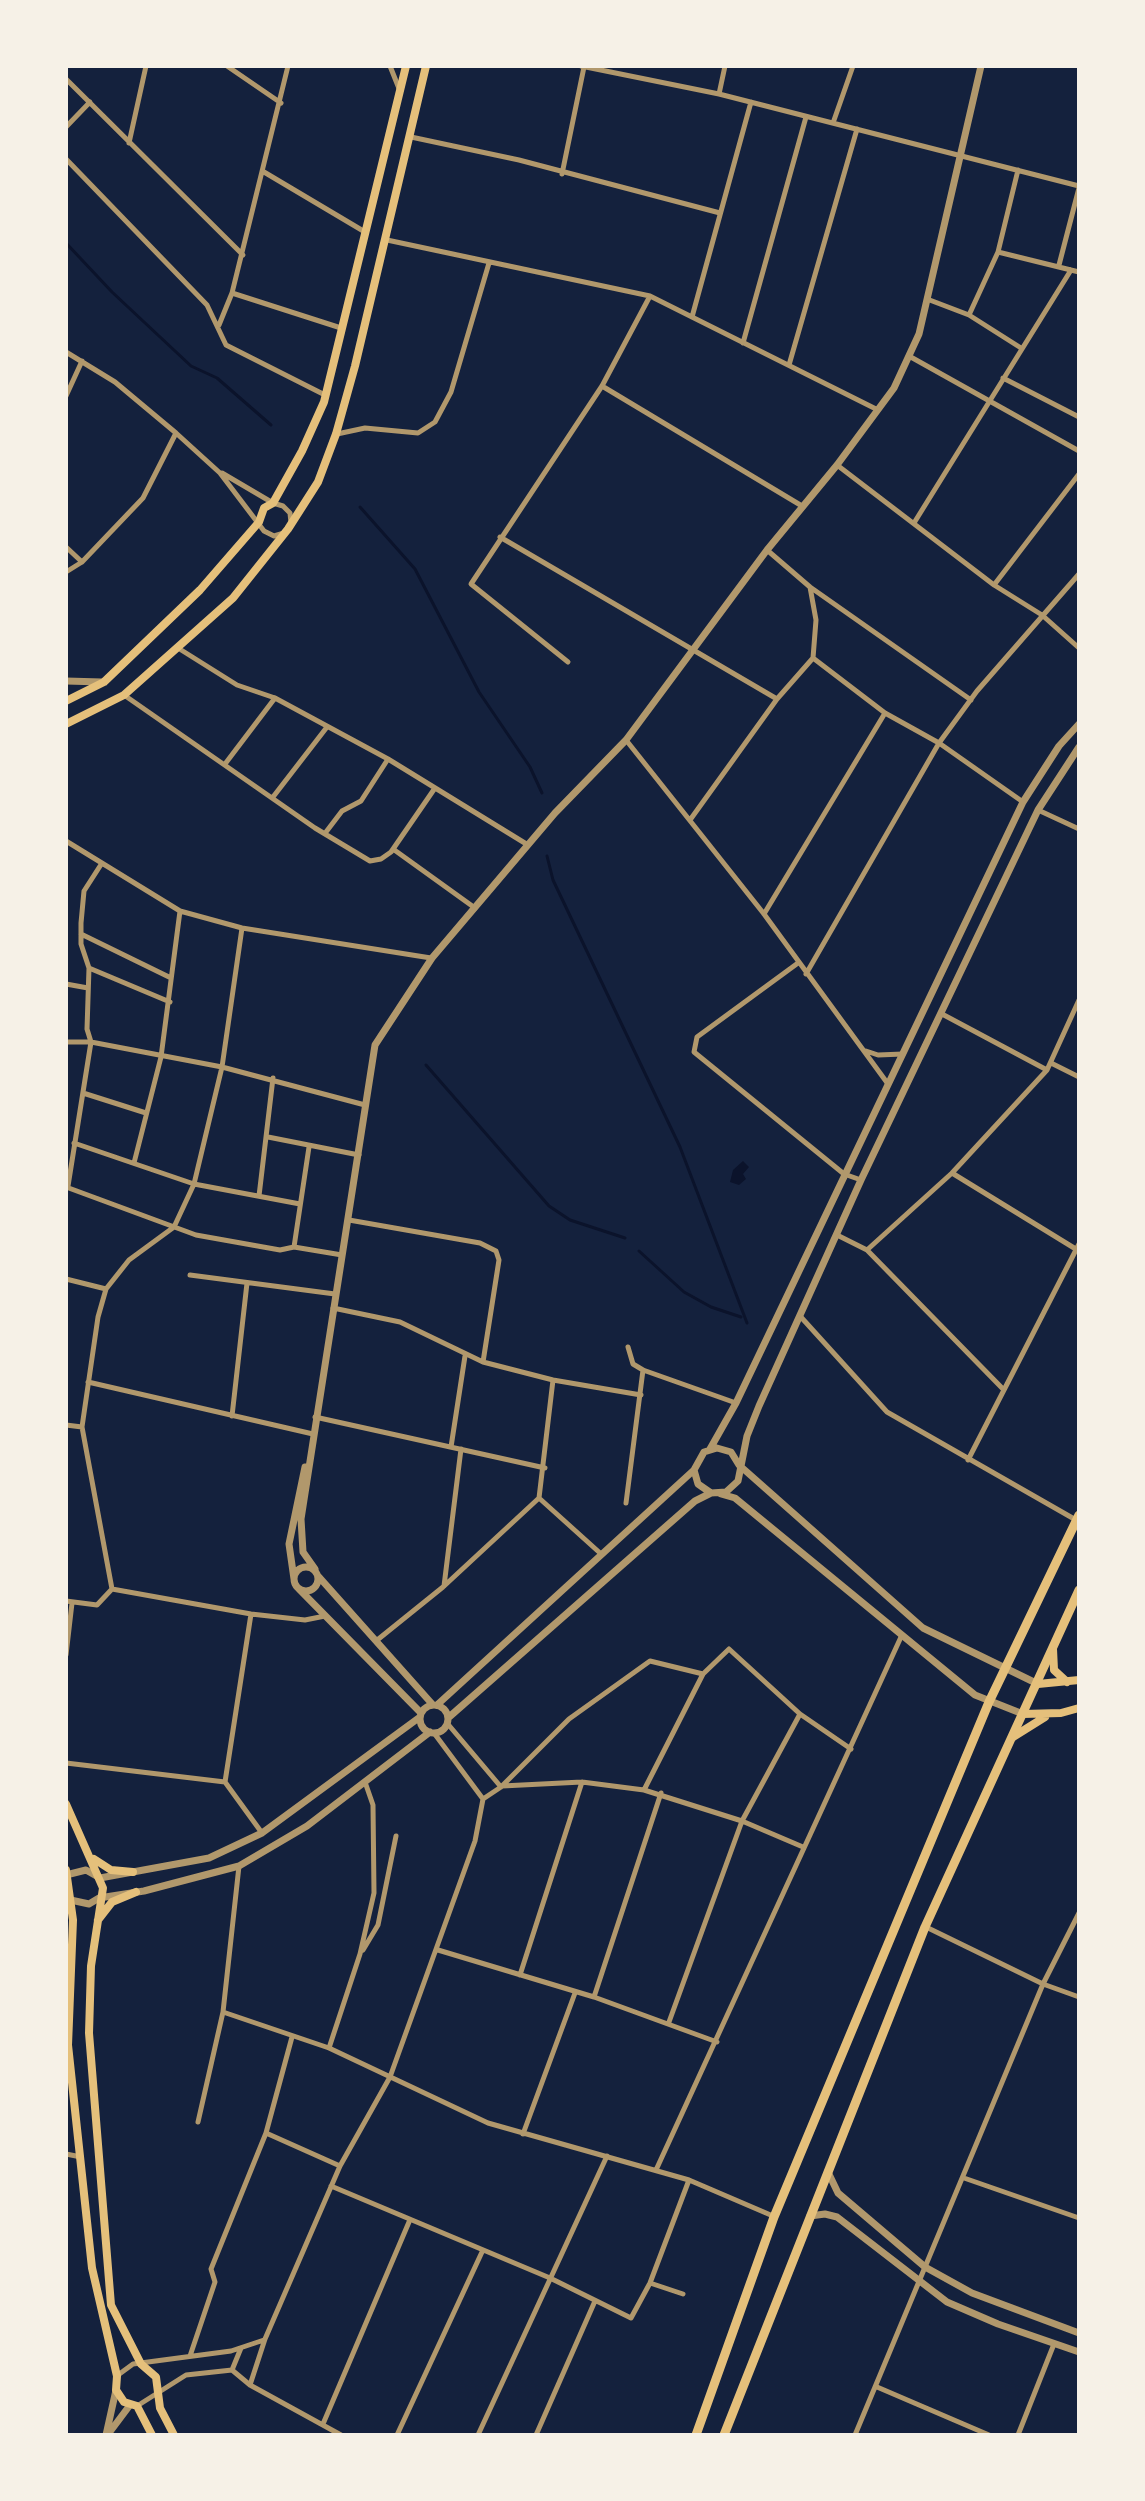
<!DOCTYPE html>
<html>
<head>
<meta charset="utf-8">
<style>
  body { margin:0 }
  #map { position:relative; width:1145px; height:2501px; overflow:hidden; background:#14213d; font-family:Signika,sans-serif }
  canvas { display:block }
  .frame { position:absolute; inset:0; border:68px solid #f6f1e7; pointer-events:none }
</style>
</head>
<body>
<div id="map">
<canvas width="1145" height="2501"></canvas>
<div class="frame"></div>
</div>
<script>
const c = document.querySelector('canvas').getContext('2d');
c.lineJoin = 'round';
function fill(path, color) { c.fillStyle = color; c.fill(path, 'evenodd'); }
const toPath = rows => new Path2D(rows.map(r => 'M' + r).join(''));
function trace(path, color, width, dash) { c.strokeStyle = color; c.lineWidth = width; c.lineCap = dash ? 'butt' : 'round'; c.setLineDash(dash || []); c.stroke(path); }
fill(toPath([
  [743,1161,749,1167,743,1174,746,1179,739,1185,730,1182,733,1170]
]), '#0b132b');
trace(toPath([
  [66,243,112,292,191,366,217,378,271,425],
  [360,507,415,569,479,692,530,767,542,793],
  [547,856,553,880,680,1147,747,1323],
  [426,1065,549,1206,570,1220,625,1238],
  [639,1251,684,1292,711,1307,741,1317]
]), '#0b132b', 3);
trace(toPath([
  [227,66,281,103],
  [288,66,232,293,341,328],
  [390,66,400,91],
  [581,66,719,94,1079,186],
  [66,79,243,255],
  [719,94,725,66],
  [833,123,853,66],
  [66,127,90,102],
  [411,137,519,160,720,213],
  [129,143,146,66],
  [66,159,207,305,226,345,325,395],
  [264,172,365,232],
  [562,174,584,67],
  [387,240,650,296,876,409],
  [998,252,1079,272],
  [1059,265,1079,188],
  [927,299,969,315,998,252,1018,170],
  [969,315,1021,348],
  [692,317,751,102],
  [219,325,232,293],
  [743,343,806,117],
  [66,352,115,382,176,433,220,473,264,531,274,536,284,533],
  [909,356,1079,451],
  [789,365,857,129],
  [1003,378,1079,417],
  [602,386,802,506],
  [66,396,82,361],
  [337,434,365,428,418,433,435,422,451,392,489,263],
  [837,465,994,585,1042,615,1079,648],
  [222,473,273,503,283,506,290,513,291,523],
  [914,523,1071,270],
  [500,537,777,699],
  [66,547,82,562],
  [767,550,810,587,971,700],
  [66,572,82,562,143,498,176,433],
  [994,585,1079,474],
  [178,648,237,685,275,698,388,759,528,845],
  [813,658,885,713,939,743,1023,802],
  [568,662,471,584,602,386,650,296],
  [124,695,315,828,370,861,381,859,391,852,435,788],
  [626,740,764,914,888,1084],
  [225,764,275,698],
  [273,797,327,727],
  [1038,810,1079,829],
  [690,820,777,699,813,658,816,620,810,587],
  [326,832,342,811,361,801,388,759],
  [66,841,180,911,242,928,431,958],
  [393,849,475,908],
  [764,914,885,713],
  [81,934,169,977],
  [798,963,697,1037,694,1052,844,1174,861,1180],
  [89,968,170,1002],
  [806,974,939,743,977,691,1079,574],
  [66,984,88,988],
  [942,1014,1047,1070],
  [66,1042,91,1042,222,1067,365,1105],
  [866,1051,878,1055,903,1054],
  [1051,1063,1079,1077],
  [83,1093,146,1113],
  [268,1137,359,1155],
  [74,1143,194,1184,300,1204],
  [134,1163,161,1057,180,911],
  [952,1173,1047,1070,1079,1000],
  [68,1186,91,1042,87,1029,89,968,81,944,81,923,84,891,102,863],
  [66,1187,196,1235,280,1250,294,1247,342,1255],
  [259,1196,273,1078],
  [349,1220,480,1243,496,1251,499,1260,483,1362],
  [837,1235,867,1250,952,1173,1079,1251],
  [294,1247,309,1147],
  [867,1250,1002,1388],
  [190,1275,335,1294],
  [66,1279,106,1289],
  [333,1308,400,1322,483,1362,553,1380,641,1395],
  [800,1316,887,1412,1076,1520],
  [643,1370,736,1403],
  [88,1382,313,1434],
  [232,1416,247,1283],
  [315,1417,545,1468],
  [66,1425,82,1427],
  [451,1447,465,1356],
  [968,1460,1079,1244],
  [539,1498,600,1553],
  [626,1503,643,1370,633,1364,628,1347],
  [444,1586,461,1449],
  [112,1589,251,1614,305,1620,325,1616],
  [66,1601,97,1605,112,1589,82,1427,98,1317,106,1289,129,1260,174,1227,194,1184,222,1067,242,928],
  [251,1614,225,1782,262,1833],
  [376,1641,443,1587,539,1498,553,1380],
  [66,1655,72,1603],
  [447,1723,501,1787],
  [434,1733,483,1799],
  [66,1763,225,1782],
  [502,1786,582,1782,644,1790,742,1821,803,1847],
  [644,1790,703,1674,729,1649,800,1714,851,1749],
  [926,1927,1043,1984,1079,1997],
  [363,1950,378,1925,396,1836],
  [438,1950,594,1997,717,2042],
  [520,1975,582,1782],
  [594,1997,661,1793],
  [223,2012,329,2048,488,2123,689,2180,773,2216],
  [669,2022,742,1821,800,1714],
  [329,2048,360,1954,374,1893,373,1805,365,1782],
  [198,2122,223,2012,239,1866],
  [266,2133,340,2166],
  [523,2134,575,1993],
  [66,2154,81,2157],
  [656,2170,901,1637],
  [964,2178,1079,2218],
  [331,2186,550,2278,631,2318,650,2283,689,2180],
  [650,2283,683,2294],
  [190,2356,215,2282,211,2269,266,2133,292,2037],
  [232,2370,241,2348],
  [118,2375,133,2364,231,2351,264,2340],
  [250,2385,265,2339,340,2166,390,2077,475,1841,483,1799,501,1787,569,1719,650,1661,703,1674],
  [877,2387,989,2435],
  [137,2406,186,2375,232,2370,250,2385,341,2435],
  [323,2424,409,2222],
  [397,2435,482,2252],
  [478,2435,607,2156],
  [536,2435,595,2301],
  [855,2435,1043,1984,1079,1913],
  [1018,2435,1054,2344]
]), '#b1986c', 5);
trace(toPath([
  [66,681,102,682],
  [710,1449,736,1403,1023,802,1059,746,1079,724],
  [694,1470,698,1484,711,1493],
  [721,1494,735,1498,975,1695,1023,1714],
  '294 1579a12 12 0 1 1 24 0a12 12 0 1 1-24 0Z',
  [315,1569,303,1552,301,1519,375,1045,432,958,555,813,626,740,767,550,837,465,894,388,919,334,981,66],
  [319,1577,433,1705],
  [294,1579,289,1544,305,1467],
  [299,1589,421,1713],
  [437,1705,694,1470,704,1452,717,1448,731,1452,739,1465,923,1628,1038,1684],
  '420 1719a14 14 0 1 1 28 0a14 14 0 1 1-28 0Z',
  [448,1718,695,1501,711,1493,726,1492,738,1481,747,1436,759,1406,861,1180,1038,810,1079,747],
  [66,1875,86,1870,100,1878,209,1858,262,1833,420,1717],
  [66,1899,89,1904,99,1898,144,1891,239,1866,307,1826,430,1732],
  [828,2172,838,2193,925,2267,972,2293,1079,2333],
  [810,2216,825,2214,837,2217,947,2302,998,2324,1079,2352],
  [109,2433,130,2405],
  [106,2435,116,2390]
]), '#b1986c', 7);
trace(toPath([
  [66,701,104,682,200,590,259,522,264,508,273,503,302,451,324,402,406,66],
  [66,724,124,695,233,598,288,529,318,482,336,434,355,366,426,66],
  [1053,1649,1054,1670,1067,1682],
  [1038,1684,1079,1680],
  [1023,1714,1061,1713,1079,1708],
  [1013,1737,1045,1717],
  [66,1804,103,1888,91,1966,89,2033,111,2305,141,2364,156,2377,160,2408,174,2435],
  [94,1859,111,1870,133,1872],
  [66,1870,73,1920,68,2045,92,2268,117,2376,116,2390,124,2402,137,2406,152,2435],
  [98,1920,112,1902,136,1892]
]), '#e5c07b', 8);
trace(toPath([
  [696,2435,774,2217,989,1702,1079,1515],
  [724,2435,925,1927,1079,1590]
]), '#e5c07b', 9);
</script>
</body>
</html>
